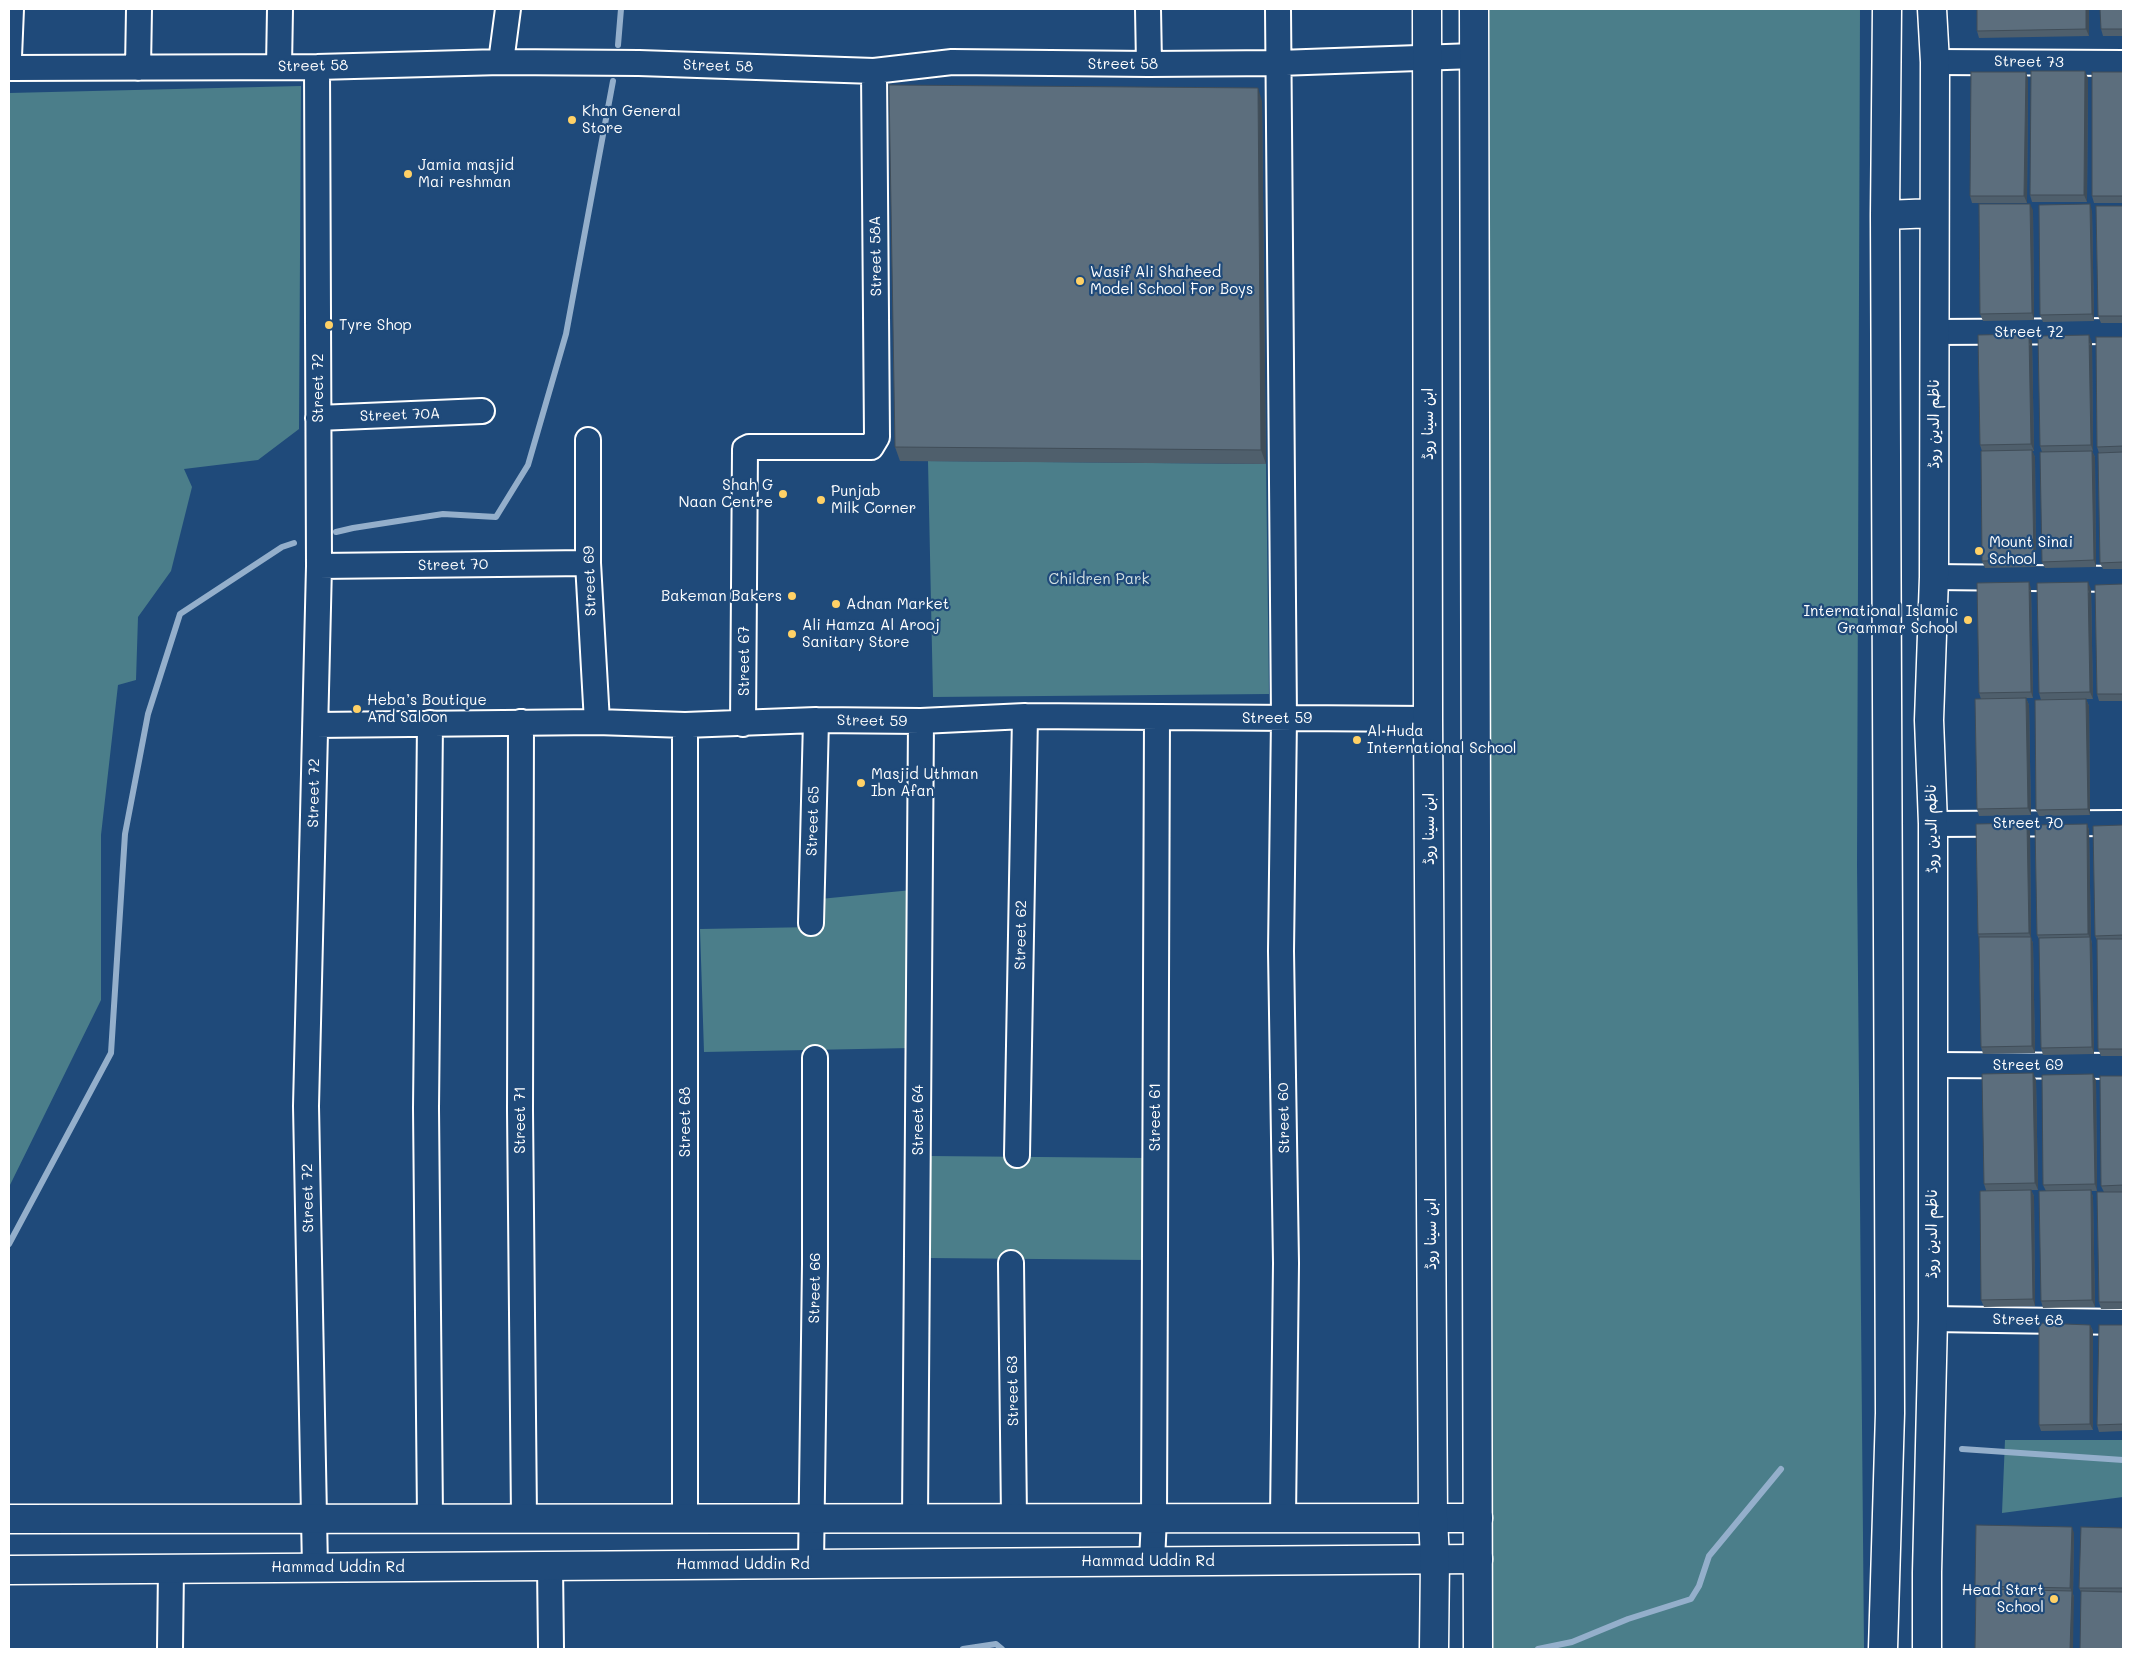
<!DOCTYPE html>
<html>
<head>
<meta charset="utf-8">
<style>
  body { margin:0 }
  #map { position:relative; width:2132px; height:1658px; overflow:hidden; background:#1f4a7a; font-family:Mali,sans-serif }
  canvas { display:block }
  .frame { position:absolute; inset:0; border:10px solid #fff; pointer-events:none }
</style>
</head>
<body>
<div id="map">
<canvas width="2132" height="1658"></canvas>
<div class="frame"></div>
</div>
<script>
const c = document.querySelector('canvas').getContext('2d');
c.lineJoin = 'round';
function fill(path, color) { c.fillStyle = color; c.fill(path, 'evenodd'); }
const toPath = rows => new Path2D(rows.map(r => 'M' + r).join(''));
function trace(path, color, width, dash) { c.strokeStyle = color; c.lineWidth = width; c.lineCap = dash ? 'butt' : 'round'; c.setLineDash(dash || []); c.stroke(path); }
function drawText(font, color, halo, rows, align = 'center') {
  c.font = font + ' Mali,"Playpen Sans Arabic",sans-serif'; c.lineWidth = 4.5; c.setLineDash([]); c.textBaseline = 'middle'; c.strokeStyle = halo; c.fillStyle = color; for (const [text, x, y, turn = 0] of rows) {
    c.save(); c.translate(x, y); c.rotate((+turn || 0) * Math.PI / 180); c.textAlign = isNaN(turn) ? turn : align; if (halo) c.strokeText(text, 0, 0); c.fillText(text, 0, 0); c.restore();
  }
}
fill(toPath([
  [1484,9,1860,9,1857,864,1864,1649,1490,1649],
  [301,86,299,429,258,460,184,469,192,487,171,571,138,617,136,680,118,685,101,835,101,1000,9,1187,9,93],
  [928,461,1266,464,1269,694,933,697],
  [912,890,911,1048,704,1052,700,929,816,927,820,899],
  [929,1156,1150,1158,1149,1260,928,1258],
  [2005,1440,2123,1440,2123,1497,2002,1513]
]), '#4b7e8a');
trace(toPath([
  [618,45,621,9],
  [336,532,353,528,443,514,496,517,528,465,566,334,613,81],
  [9,1244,111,1053,125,834,148,714,180,614,282,547,294,543],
  [1962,1449,2123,1460],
  [963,1649,996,1644,1002,1649],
  [1538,1649,1572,1642,1628,1619,1691,1599,1699,1586,1709,1556,1781,1469]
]), '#94afcb', 6);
const minor = toPath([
  [1148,9,1149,64],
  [1278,9,1284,718,1281,951,1286,1263,1283,1518],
  [9,57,11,9],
  [501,62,508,9],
  [1935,62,2123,63],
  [279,67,280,9],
  [9,68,317,67,501,62,639,63,874,71,952,62,1149,64,1279,63,1474,56],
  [138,68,139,9],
  [1934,332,2123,331],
  [318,418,482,411],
  [588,440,588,563,597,722],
  [319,566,588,563],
  [1934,577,2123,579],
  [521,722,520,1110,524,1518],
  [430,723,426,1108,430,1518],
  [743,724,745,449,749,447,871,447,877,437,874,71],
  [316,725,597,722,685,725,816,720,921,721,1025,716,1428,719],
  [1933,824,2123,823],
  [811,923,816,720],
  [1932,1065,2123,1066],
  [1017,1155,1025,716],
  [1011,1263,1014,1518],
  [1933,1319,2123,1322],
  [685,1518,685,725],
  [915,1518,921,721],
  [1152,1561,1154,1518,1157,717],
  [811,1564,815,1264,815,1058],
  [550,1566,551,1649],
  [315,1568,306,1106,319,566,317,67],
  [170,1649,171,1568]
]);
const tertiary = toPath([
  [9,1519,1478,1518],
  [9,1570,1478,1559]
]);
const secondary = toPath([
  [1427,9,1428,719,1433,1518,1435,1559,1434,1649],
  [1474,9,1478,1649]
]);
const primary = toPath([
  [1885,215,1934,213],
  [1883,1649,1890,1413,1885,215,1887,9],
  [1927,1649,1927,1572,1933,1319,1933,824,1929,720,1934,577,1935,62,1932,9]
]);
trace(minor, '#fff', 28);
trace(tertiary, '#fff', 31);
trace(secondary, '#fff', 31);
trace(primary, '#fff', 31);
trace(minor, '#1f4a7a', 24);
trace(tertiary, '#1f4a7a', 28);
trace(secondary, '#1f4a7a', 28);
trace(primary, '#1f4a7a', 28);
fill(toPath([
  [2089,9,2089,36,1979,38,1977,31],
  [2123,9,2123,36,2103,36,2101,29],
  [2123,72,2123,203,2094,203,2092,196],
  [2088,78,2087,202,2032,202,2030,195],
  [2028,79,2027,203,1972,203,1970,196],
  [1262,101,1266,464,900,461,895,447],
  [2123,206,2123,323,2101,323,2098,316],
  [2033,210,2034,320,1983,321,1980,314],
  [2092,211,2094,321,2043,322,2040,315],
  [2123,337,2123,569,2103,569,2100,563,2099,453,2097,447],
  [2032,341,2034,451,2032,451,2035,457,2036,567,1985,568,1982,561,1982,451,1980,445],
  [2092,342,2093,451,2092,451,2095,457,2096,567,2045,568,2042,562,2042,452,2040,446],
  [2123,584,2123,701,2099,701,2097,694],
  [2031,588,2033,698,2026,698,2029,705,2031,815,1979,816,1977,809,1981,699,1979,693],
  [2091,589,2093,699,2086,699,2089,706,2090,815,2039,816,2036,810,2041,700,2039,693],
  [2087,824,2089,830,2091,939,2092,944,2094,1054,2043,1055,2041,1048,2039,939,2037,935],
  [2123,825,2123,1056,2101,1056,2098,1049,2097,940,2095,936],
  [2030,830,2031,938,2033,943,2035,1053,1983,1054,1981,1047,1979,938,1978,934],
  [2033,1073,2036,1080,2038,1190,2031,1190,2034,1196,2035,1306,1984,1307,1981,1300,1986,1190,1984,1184],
  [2123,1076,2123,1309,2101,1309,2099,1302,2104,1192,2101,1186],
  [2096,1080,2097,1191,2091,1191,2093,1197,2095,1307,2043,1308,2041,1301,2046,1191,2043,1185],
  [2090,1325,2093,1331,2093,1430,2041,1431,2039,1425],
  [2123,1325,2123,1431,2099,1432,2097,1425],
  [2123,1528,2123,1649,2081,1592,2079,1588],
  [2074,1533,2073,1594,2074,1597,1976,1590,1975,1586]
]), '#4f5f6c');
fill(toPath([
  [2086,9,2089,9,2089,36,2086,29],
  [2085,71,2088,78,2087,202,2084,195],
  [2026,72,2028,79,2027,203,2024,196],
  [1258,88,1262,101,1266,464,1261,450],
  [2030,204,2033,210,2034,320,2032,313],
  [2090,204,2092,211,2094,321,2092,314],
  [2029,334,2032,341,2034,451,2031,444],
  [2089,335,2092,342,2093,451,2091,445],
  [2032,450,2035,457,2036,567,2034,560],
  [2092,451,2095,457,2096,567,2094,560],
  [2029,582,2031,588,2033,698,2031,692],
  [2088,582,2091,589,2093,699,2090,692],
  [2026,698,2029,705,2031,815,2028,808],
  [2086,699,2089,706,2090,815,2088,809],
  [2027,823,2030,830,2031,938,2033,943,2035,1053,2032,1046,2031,938,2029,933],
  [2087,824,2089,830,2091,939,2092,944,2094,1054,2092,1047,2090,938,2088,934],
  [2033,1073,2036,1080,2038,1190,2035,1183],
  [2093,1074,2096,1080,2097,1191,2095,1184],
  [2031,1190,2034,1196,2035,1306,2033,1299],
  [2091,1190,2093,1197,2095,1307,2092,1300],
  [2090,1325,2093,1331,2093,1430,2090,1424],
  [2072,1527,2074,1533,2073,1594,2074,1597,2073,1649,2070,1649,2072,1592,2070,1588]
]), '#404d58');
const building = toPath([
  [1977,9,2086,9,2086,29,1977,31,1977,9],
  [2100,9,2123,9,2123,29,2101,29,2100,9],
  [2031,71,2085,71,2084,195,2030,195,2031,71],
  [1971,72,2026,72,2024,196,1970,196,1971,72],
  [2092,72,2123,72,2123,196,2092,196,2092,72],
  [889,85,1258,88,1261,450,895,447,889,85],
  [1979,204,2030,204,2032,313,1980,314,1979,204],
  [2090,204,2092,314,2040,315,2039,205,2090,204],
  [2096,206,2123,206,2123,316,2098,316,2096,206],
  [2029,334,2031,444,1980,445,1978,335,2029,334],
  [2089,335,2091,445,2040,446,2038,336,2089,335],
  [2096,337,2123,337,2123,446,2097,447,2096,337],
  [2032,450,2034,560,1982,561,1981,451,2032,450],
  [2092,451,2094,560,2042,562,2040,452,2092,451],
  [2123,452,2123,562,2100,563,2098,453,2123,452],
  [2029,582,2031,692,1979,693,1977,583,2029,582],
  [2088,582,2090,692,2039,693,2037,583,2088,582],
  [2123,584,2123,694,2097,694,2095,585,2123,584],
  [2026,698,2028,808,1977,809,1975,699,2026,698],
  [2086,699,2088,809,2036,810,2035,700,2086,699],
  [2027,823,2029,933,1978,934,1976,824,2027,823],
  [2087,824,2088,934,2037,935,2035,825,2087,824],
  [2123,825,2123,935,2095,936,2093,826,2123,825],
  [1979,937,2031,937,2032,1046,1981,1047,1979,937],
  [2090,937,2092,1047,2041,1048,2039,938,2090,937],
  [2097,939,2123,939,2123,1049,2098,1049,2097,939],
  [2033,1073,2035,1183,1984,1184,1982,1074,2033,1073],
  [2093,1074,2095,1184,2043,1185,2042,1075,2093,1074],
  [2100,1076,2123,1076,2123,1185,2101,1186,2100,1076],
  [2031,1190,2033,1299,1981,1300,1980,1191,2031,1190],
  [2091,1190,2092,1300,2041,1301,2039,1191,2091,1190],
  [2097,1192,2123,1192,2123,1302,2099,1302,2097,1192],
  [2039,1323,2090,1325,2090,1424,2039,1425,2039,1323],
  [2099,1325,2123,1325,2123,1424,2097,1425,2099,1325],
  [1976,1525,2072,1527,2070,1588,1975,1586,1976,1525],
  [2081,1527,2123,1528,2123,1588,2079,1588,2081,1527],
  [1976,1589,2072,1591,2070,1649,1975,1649,1976,1589],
  [2081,1591,2123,1592,2123,1649,2080,1649,2081,1591]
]);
fill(building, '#5c6e7d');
trace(building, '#404d58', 1);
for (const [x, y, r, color] of [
  [572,120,5,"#ffd166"],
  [408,174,5,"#ffd166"],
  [1080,281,5,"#ffd166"],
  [329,325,5,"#ffd166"],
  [783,494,5,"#ffd166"],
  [821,500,5,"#ffd166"],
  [1979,551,5,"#ffd166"],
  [792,596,5,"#ffd166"],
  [836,604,5,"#ffd166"],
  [1968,620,5,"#ffd166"],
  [792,634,5,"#ffd166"],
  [357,709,5,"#ffd166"],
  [1357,740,5,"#ffd166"],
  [861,783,5,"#ffd166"],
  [2054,1599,5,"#ffd166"]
]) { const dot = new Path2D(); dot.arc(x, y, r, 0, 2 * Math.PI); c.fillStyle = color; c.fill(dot); trace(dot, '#1f4a7a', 2); }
drawText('15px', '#fff', '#1f4a7a', [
  ["Street 73",2029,62,1],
  ["Street 58",1123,64],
  ["Street 58",313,66,-1],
  ["Street 58",718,66,2],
  ["Street 58A",876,256,-91],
  ["Street 72",2029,332],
  ["Street 72",318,388,-90],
  ["Street 70A",400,415,-2],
  ["ابن سینا روڈ",1428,424,-90],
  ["ناظم الدین روڈ",1934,424,-90],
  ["Street 70",453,565,-1],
  ["Street 69",590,581,-92],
  ["Street 67",744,661,-90],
  ["Street 59",1277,718],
  ["Street 59",872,721,1],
  ["Street 72",314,793,-89],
  ["Street 65",813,821,-88],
  ["Street 70",2028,823],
  ["ابن سینا روڈ",1429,829,-90],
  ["ناظم الدین روڈ",1932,829,-91],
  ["Street 62",1021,935,-89],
  ["Street 69",2028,1065],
  ["Street 61",1155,1117,-90],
  ["Street 60",1284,1118,-91],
  ["Street 71",520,1120,-90],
  ["Street 64",918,1120,-90],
  ["Street 68",685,1122,-90],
  ["Street 72",308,1198,-91],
  ["ابن سینا روڈ",1431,1234,-90],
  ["ناظم الدین روڈ",1932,1234,-90],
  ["Street 66",815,1288,-89],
  ["Street 68",2028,1320,1],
  ["Street 63",1013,1391,-91],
  ["Hammad Uddin Rd",1148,1561],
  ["Hammad Uddin Rd",743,1564],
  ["Hammad Uddin Rd",338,1567]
]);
drawText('15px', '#fff', '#1f4a7a', [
  ["Khan General",582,111],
  ["Store",582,128],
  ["Jamia masjid",418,165],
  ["Mai reshman",418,182],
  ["Wasif Ali Shaheed",1090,272],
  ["Model School For Boys",1090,289],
  ["Tyre Shop",339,325],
  ["Shah G",773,485,"right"],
  ["Naan Centre",773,502,"right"],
  ["Punjab",831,491],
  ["Milk Corner",831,508],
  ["Mount Sinai",1989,542],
  ["School",1989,559],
  ["Bakeman Bakers",782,596,"right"],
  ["Adnan Market",846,604],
  ["International Islamic",1958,611,"right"],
  ["Grammar School",1958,628,"right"],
  ["Ali Hamza Al Arooj",802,625],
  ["Sanitary Store",802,642],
  ["Heba’s Boutique",367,700],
  ["And Saloon",367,717],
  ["Al Huda",1367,731],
  ["International School",1367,748],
  ["Masjid Uthman",871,774],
  ["Ibn Afan",871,791],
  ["Head Start",2044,1590,"right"],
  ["School",2044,1607,"right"]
], 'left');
drawText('15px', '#d2dfe2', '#1f4a7a', [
  ["Children Park",1099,579]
]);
</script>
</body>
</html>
